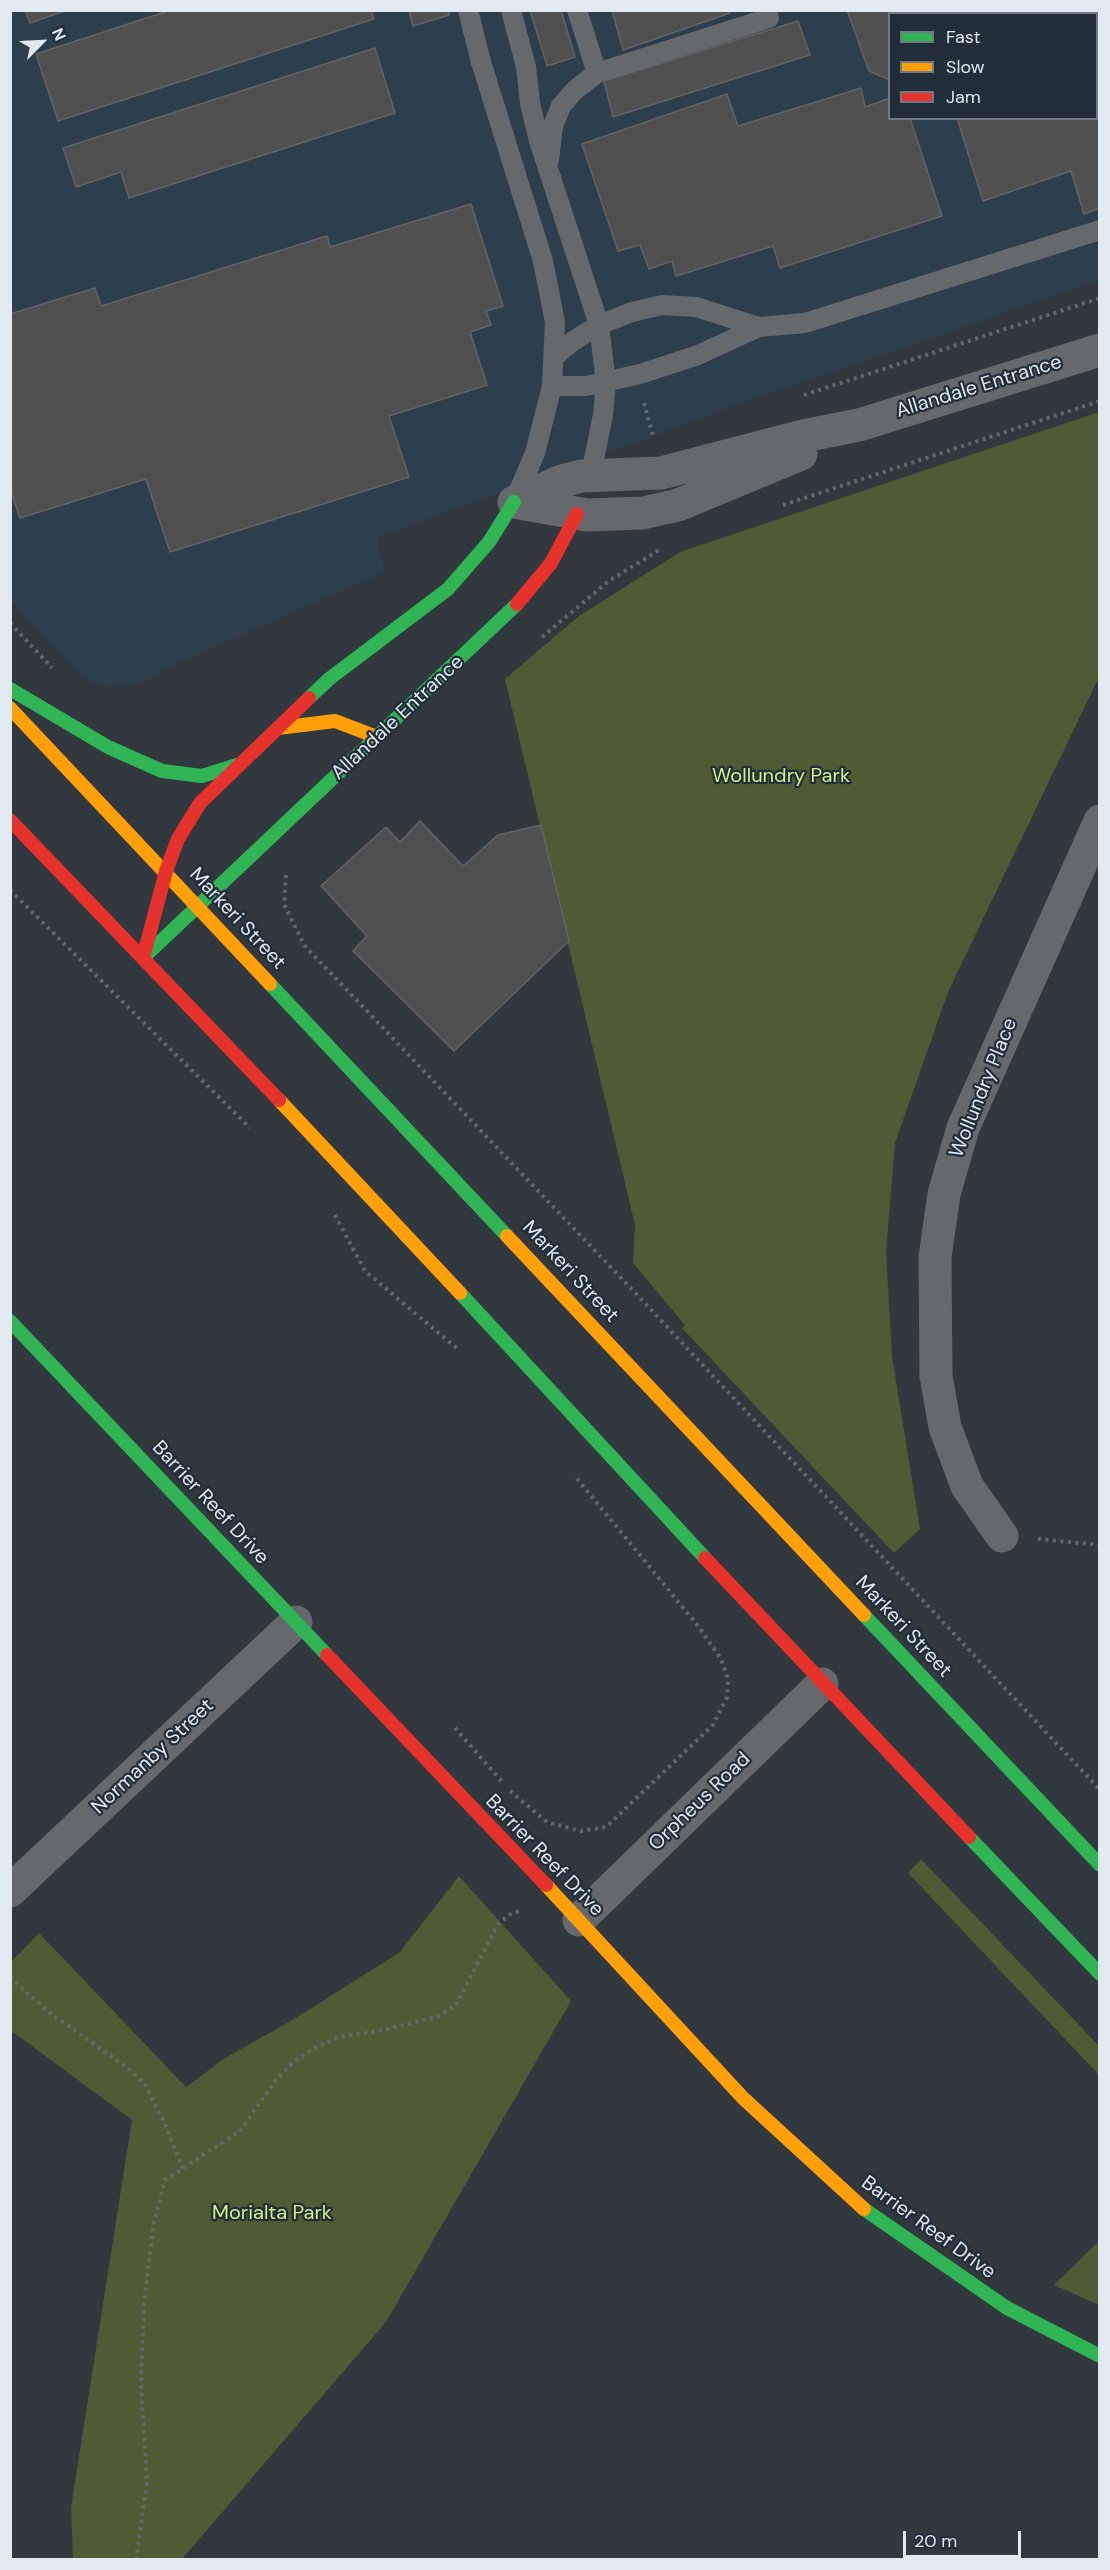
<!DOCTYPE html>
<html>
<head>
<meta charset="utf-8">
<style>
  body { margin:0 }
  #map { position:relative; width:1110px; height:2570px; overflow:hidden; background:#31383e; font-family:"DM Sans",sans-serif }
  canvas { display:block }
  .frame { position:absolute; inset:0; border:12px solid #e1e9f1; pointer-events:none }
  .legend { position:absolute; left:888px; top:12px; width:210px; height:108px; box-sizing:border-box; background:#212e3a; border:2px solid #6e7983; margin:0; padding:8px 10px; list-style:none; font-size:18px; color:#e1e9f1 }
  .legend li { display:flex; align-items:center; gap:12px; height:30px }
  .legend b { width:30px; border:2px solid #6e7983 }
  .north { position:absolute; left:12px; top:12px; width:60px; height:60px; -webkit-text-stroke:4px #212e3a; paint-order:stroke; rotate:66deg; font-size:16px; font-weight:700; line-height:24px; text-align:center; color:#e1e9f1 }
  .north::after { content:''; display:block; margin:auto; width:21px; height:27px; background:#e1e9f1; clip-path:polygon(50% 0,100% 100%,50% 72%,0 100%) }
  .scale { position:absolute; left:903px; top:2531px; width:118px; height:27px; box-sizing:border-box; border:3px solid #e1e9f1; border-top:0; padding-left:8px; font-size:18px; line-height:21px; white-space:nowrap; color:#e1e9f1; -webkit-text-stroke:4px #212e3a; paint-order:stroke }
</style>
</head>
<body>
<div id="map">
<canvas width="1110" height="2570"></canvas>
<div class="frame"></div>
<ul class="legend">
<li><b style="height:8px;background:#30b455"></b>Fast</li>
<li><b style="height:8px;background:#ff9f0a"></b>Slow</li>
<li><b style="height:8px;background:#e5322d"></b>Jam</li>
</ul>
<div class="north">N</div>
<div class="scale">20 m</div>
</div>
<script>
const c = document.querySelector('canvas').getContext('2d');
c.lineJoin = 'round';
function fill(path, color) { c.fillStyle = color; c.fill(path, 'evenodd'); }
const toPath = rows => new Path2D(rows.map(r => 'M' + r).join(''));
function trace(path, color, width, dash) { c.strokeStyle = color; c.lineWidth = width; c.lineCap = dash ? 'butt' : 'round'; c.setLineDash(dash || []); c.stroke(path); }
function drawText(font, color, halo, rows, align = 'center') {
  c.font = font + ' "DM Sans",sans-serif'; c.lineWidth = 4.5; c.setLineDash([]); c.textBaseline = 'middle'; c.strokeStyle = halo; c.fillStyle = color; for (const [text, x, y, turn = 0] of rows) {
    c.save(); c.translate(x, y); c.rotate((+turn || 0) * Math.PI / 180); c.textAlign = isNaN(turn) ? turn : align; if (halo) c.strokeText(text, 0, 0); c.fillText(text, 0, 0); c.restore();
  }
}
fill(toPath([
  [11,11,1099,11,1099,281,748,401,377,538,385,572,181,662,145,681,122,687,98,685,80,675,11,601],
  [890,14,1096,14,1096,118,890,118]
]), '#2d3e4d');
fill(toPath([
  [1099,412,1099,677,948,992,895,1143,886,1252,892,1356,920,1529,894,1553,682,1328,685,1325,633,1263,635,1225,505,679,579,616,680,552],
  [921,1859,1099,2046,1099,2075,908,1873],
  [459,1876,571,2001,386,2322,182,2559,73,2559,71,2507,132,2120,13,2032,11,2034,11,1962,39,1933,186,2087,225,2058,294,2019,400,1952],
  [1099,2241,1099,2305,1054,2285]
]), '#4e5b34');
const building = toPath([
  [25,10,68,10,30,23,25,10],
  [171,10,371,10,374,19,58,121,36,54,171,10],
  [409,10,448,10,449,15,413,26,409,10],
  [530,10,561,10,575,57,547,66,530,10],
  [612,10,730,10,730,13,623,50,612,10],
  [847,10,1100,10,1100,208,1084,214,1071,171,983,201,957,118,1096,118,1096,14,890,14,890,80,869,71,847,10],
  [798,21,810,55,613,117,604,81,798,21],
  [375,48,395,113,129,198,121,172,76,187,63,148,375,48],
  [861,88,865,107,890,98,890,118,910,118,942,216,780,268,773,246,676,276,672,261,649,269,640,245,618,251,582,144,727,94,738,126,861,88],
  [471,204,503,306,486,311,491,325,470,332,487,385,389,416,409,477,170,552,146,479,20,518,10,489,10,314,95,288,101,306,327,236,330,247,471,204],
  [420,821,463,866,498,835,541,825,569,941,454,1051,353,951,367,936,321,886,386,827,400,842,420,821]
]);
fill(building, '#505050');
trace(building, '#646364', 1.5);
trace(toPath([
  [804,395,1100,298],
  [644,403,653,436],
  [783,505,1100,401],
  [10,623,52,668],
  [542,637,610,580,661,549],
  [286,875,284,904,304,945,641,1299,1100,1790],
  [10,890,250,1128],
  [335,1215,365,1271,460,1351],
  [1038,1539,1100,1545],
  [455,1728,503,1783],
  [510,1791,547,1822,581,1831,606,1827,713,1725,727,1697,728,1679,721,1659,699,1627,574,1475],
  [10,1977,46,2010,128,2068,145,2085,167,2128,183,2169],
  [136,2560,147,2482,141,2384,144,2302,154,2222,165,2180,240,2131,277,2079,295,2061,316,2047,340,2037,383,2030,439,2016,456,2005,498,1924,509,1915,519,1911]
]), '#63686a', 4, [3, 4.5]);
trace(toPath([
  [468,10,481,62,543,261,555,322,552,386,535,453,514,502],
  [511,10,526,67,530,103,539,141,599,325,606,383,603,415,591,474],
  [577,10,597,73,769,18,766,10],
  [549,160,553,126,561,106,575,90,597,73],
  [556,355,573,341,599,325,632,312,662,305,696,307,759,327],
  [552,386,586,386,640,374,698,355,759,327,805,323,1100,230]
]), '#66696b', 20);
trace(toPath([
  [514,502,559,482,581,476,661,473,803,436,859,425,1100,350],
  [514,502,587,515,643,513,678,505,801,454],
  [1002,1536,967,1486,945,1427,936,1376,935,1257,944,1194,963,1128,1100,821],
  [10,1891,296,1622],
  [579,1920,822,1684]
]), '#66696b', 33);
trace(toPath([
  [10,689,108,747,162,771,202,776,237,765],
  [309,698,329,679,448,589,489,542,514,502],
  [143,958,517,604],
  [270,984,507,1236],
  [460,1293,705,1558],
  [10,1321,327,1655],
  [864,1615,1100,1865],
  [969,1837,1100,1974],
  [864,2209,1007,2308,1100,2356]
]), '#30b455', 14);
trace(toPath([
  [10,708,270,984],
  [278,728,335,721,377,737],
  [279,1100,460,1293],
  [507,1236,864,1615],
  [546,1885,743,2098,864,2209]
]), '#ff9f0a', 14);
trace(toPath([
  [517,604,551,563,577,514],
  [10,820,279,1100],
  [143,958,166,871,178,839,200,803,309,698],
  [705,1558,969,1837],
  [327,1655,546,1885]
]), '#e5322d', 14);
drawText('20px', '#e1e9f1', '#212e3a', [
  ["Allandale Entrance",979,387,-17],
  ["Allandale Entrance",398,718,-43],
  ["Markeri Street",237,919,47],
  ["Wollundry Place",984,1088,-68],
  ["Markeri Street",570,1272,47],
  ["Barrier Reef Drive",210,1503,47],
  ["Markeri Street",903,1627,47],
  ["Normanby Street",153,1757,-43],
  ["Orpheus Road",700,1802,-44],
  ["Barrier Reef Drive",544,1856,46],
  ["Barrier Reef Drive",928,2228,36]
]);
drawText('20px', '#d0f288', '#212e3a', [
  ["Wollundry Park",781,777],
  ["Morialta Park",272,2214]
]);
</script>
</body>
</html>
